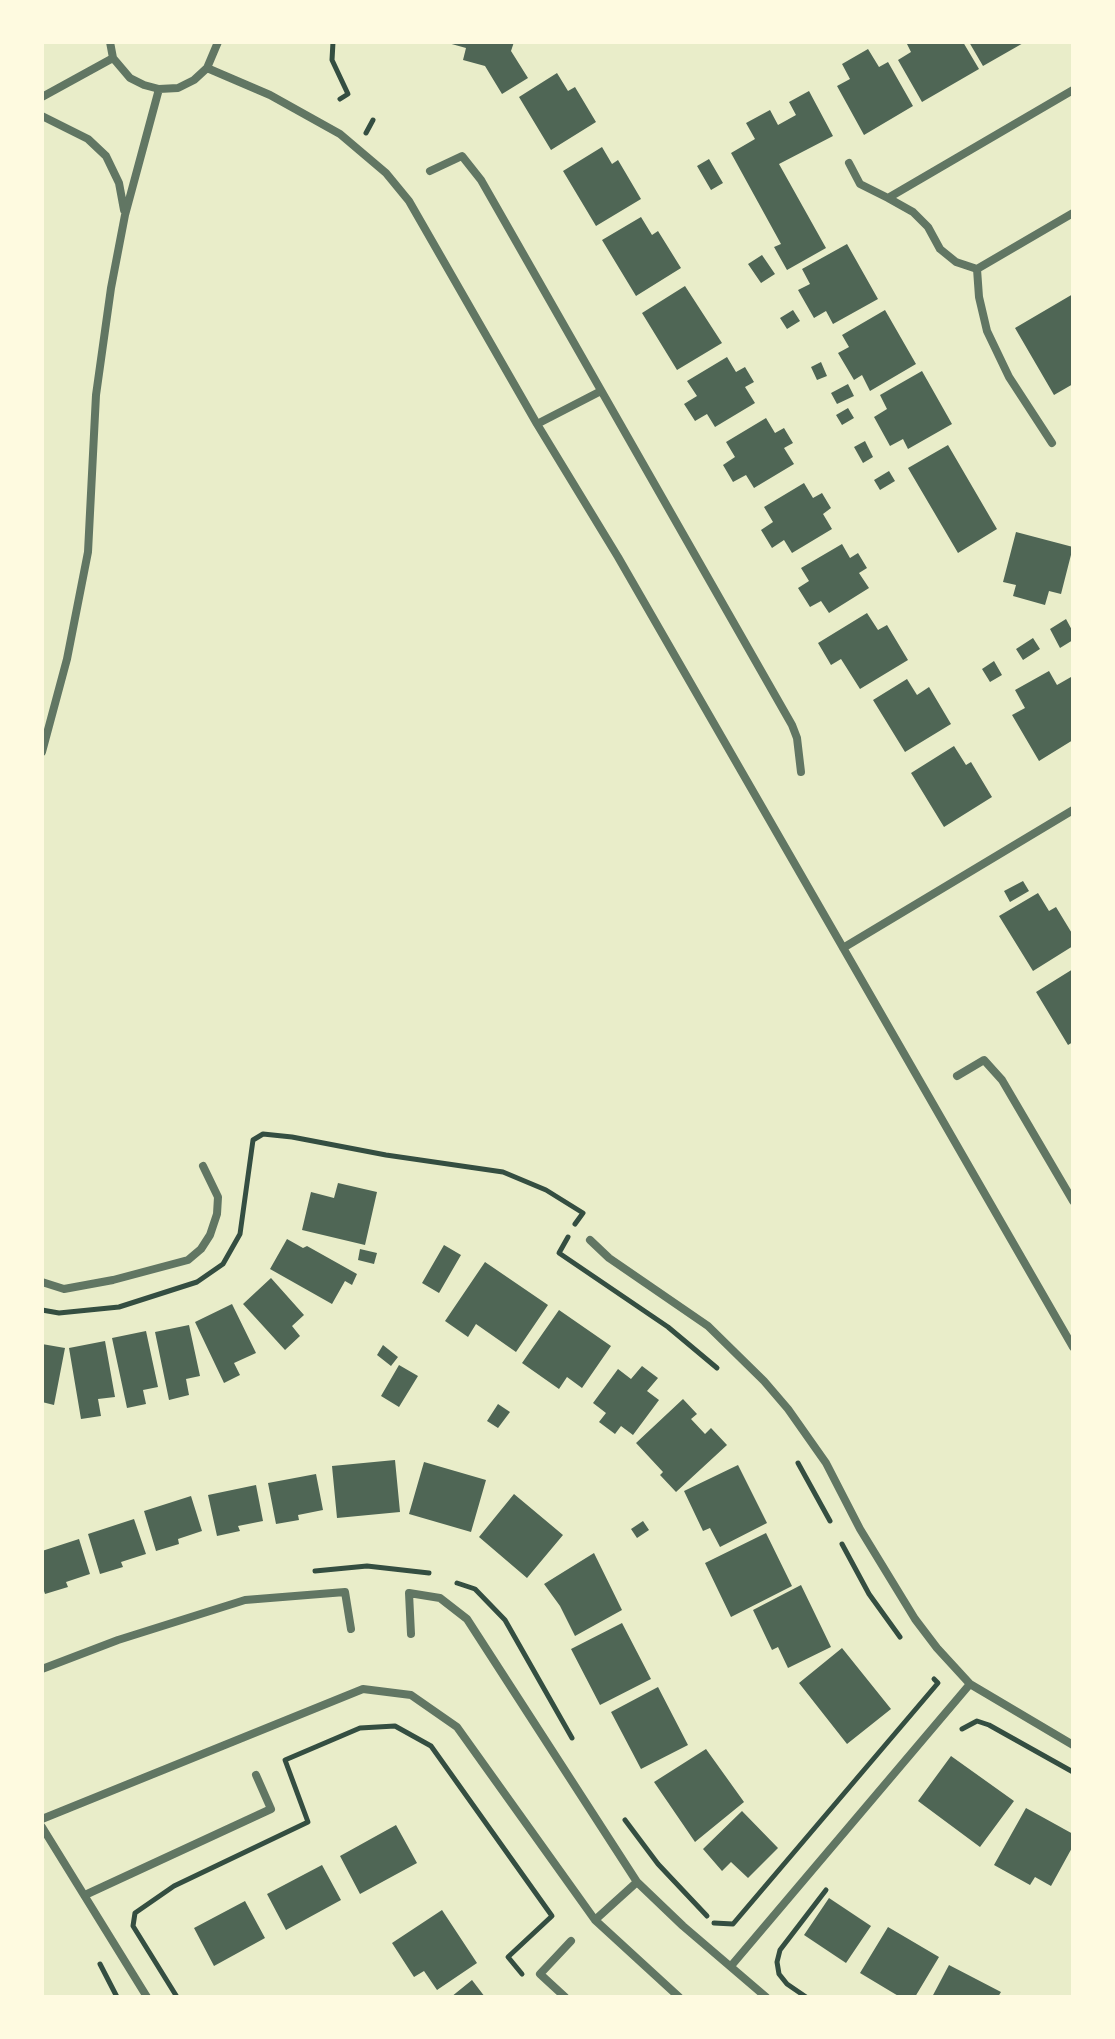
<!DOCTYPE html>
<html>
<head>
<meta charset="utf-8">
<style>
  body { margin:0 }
  #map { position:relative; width:1115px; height:2039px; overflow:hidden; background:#e9edc9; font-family:"Titillium Web",sans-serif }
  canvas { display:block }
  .frame { position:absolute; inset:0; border:44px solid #fefae0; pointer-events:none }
</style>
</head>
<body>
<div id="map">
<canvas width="1115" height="2039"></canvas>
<div class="frame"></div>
</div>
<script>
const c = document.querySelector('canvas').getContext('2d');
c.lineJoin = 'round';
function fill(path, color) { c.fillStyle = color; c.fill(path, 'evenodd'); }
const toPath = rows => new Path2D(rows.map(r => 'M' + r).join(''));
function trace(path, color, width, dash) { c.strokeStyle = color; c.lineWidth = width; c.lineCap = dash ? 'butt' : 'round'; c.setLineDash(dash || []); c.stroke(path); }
fill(toPath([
  [514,42,511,51,528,78,502,94,485,66,463,60,466,48,448,43],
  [906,42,963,42,979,69,922,102,898,60,911,52],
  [969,42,1025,42,983,66],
  [868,49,879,67,888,62,913,106,864,135,837,86,850,79,842,64],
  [557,73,568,91,575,87,596,122,551,150,519,97],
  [809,91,833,136,779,164,826,248,787,270,774,247,781,244,731,153,755,139,746,123,770,110,778,125,796,115,789,102],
  [602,147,612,164,618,160,641,199,596,226,563,171],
  [709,159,723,183,711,190,697,166],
  [641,217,652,235,658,231,681,268,636,296,602,240],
  [847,244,878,299,833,324,826,311,814,318,798,290,810,284,802,269],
  [762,255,775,274,761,283,748,264],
  [685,286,722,343,677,370,642,313],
  [1073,294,1073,384,1054,395,1015,328],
  [793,310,800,321,787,329,780,318],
  [885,310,916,364,870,391,862,375,854,380,838,353,849,347,842,335],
  [727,357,736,372,745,367,754,382,745,387,755,403,715,427,707,414,695,421,684,404,697,396,687,381],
  [821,362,827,376,817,380,811,367],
  [922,371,952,424,908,449,903,439,890,446,874,417,887,409,880,395],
  [848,384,854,396,837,404,831,393],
  [848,408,854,418,842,425,836,415],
  [766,418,775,433,784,428,793,443,784,448,794,464,754,488,746,475,733,482,723,465,735,457,726,442],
  [865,441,873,457,863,463,854,447],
  [948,445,997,529,958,553,908,468],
  [889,471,895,481,880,490,874,480],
  [804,483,813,498,822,493,831,508,823,514,832,529,792,553,784,540,772,548,761,530,773,522,764,507],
  [1016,532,1073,547,1061,594,1049,591,1045,605,1013,596,1016,585,1003,582],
  [842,544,850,558,858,553,867,568,859,573,869,588,829,613,821,601,810,607,798,588,809,581,801,568],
  [867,613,878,630,887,625,908,660,860,689,841,659,831,665,818,643],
  [1066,619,1073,632,1073,640,1060,648,1050,629],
  [1033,638,1040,649,1023,660,1016,649],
  [994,661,1002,675,990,682,982,669],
  [1049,671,1057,685,1071,677,1073,681,1073,740,1039,761,1012,715,1025,708,1015,690],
  [907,679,917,695,929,687,951,724,905,752,873,700],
  [954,746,966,765,971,762,992,797,944,827,911,773],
  [1023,881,1029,891,1010,902,1004,891],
  [1038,893,1049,911,1056,907,1073,935,1073,946,1033,971,999,916],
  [1073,969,1073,1042,1068,1045,1036,992],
  [338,1183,377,1192,365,1245,302,1230,311,1192,334,1198],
  [287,1239,303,1248,307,1246,357,1274,352,1285,345,1281,332,1304,270,1269],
  [444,1245,461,1255,439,1293,422,1283],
  [360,1249,377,1253,374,1264,358,1260],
  [485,1262,548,1305,516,1352,476,1324,468,1337,445,1321],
  [271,1278,304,1315,292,1326,300,1336,285,1350,243,1304],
  [232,1304,256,1353,234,1363,240,1375,224,1383,195,1322],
  [559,1310,611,1346,582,1388,567,1377,559,1389,522,1363],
  [189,1325,200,1376,186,1379,189,1395,169,1400,155,1332],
  [146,1331,158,1387,143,1390,146,1404,127,1408,112,1338],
  [105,1341,115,1397,98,1399,101,1416,81,1419,69,1348],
  [42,1344,65,1348,54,1405,42,1402],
  [383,1345,398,1357,391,1366,377,1355],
  [399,1365,418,1376,399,1407,381,1396],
  [642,1366,658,1378,647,1391,659,1400,633,1435,621,1426,615,1434,599,1422,606,1413,593,1403,618,1369,631,1379],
  [683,1399,697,1414,691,1419,705,1434,711,1428,727,1445,676,1492,660,1475,663,1472,636,1443],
  [498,1404,510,1412,498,1428,487,1421],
  [395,1460,400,1512,337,1518,332,1466],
  [424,1462,486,1480,471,1532,409,1514],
  [738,1465,767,1523,720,1547,710,1528,703,1531,684,1491],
  [316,1474,323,1510,298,1515,299,1520,276,1524,268,1483],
  [256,1485,263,1521,238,1526,240,1531,217,1536,208,1495],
  [514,1494,563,1535,527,1578,479,1537],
  [191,1496,202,1531,178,1539,179,1544,156,1551,144,1511],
  [134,1519,146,1554,121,1562,123,1567,100,1574,88,1534],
  [643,1521,649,1530,637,1538,631,1529],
  [766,1533,792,1586,731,1617,705,1563],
  [79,1539,90,1574,66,1582,68,1587,45,1594,42,1585,42,1551],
  [594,1553,622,1610,575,1636,560,1606,544,1584],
  [801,1585,831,1647,788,1668,778,1647,772,1650,753,1610],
  [622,1623,651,1679,600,1705,571,1649],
  [842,1648,891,1709,847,1744,799,1683],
  [658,1687,688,1745,641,1769,611,1712],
  [706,1749,744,1802,695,1842,654,1782],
  [951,1756,1014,1801,980,1847,918,1801],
  [1026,1808,1073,1834,1073,1846,1051,1886,1035,1877,1030,1885,994,1865],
  [742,1811,778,1848,748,1878,731,1862,722,1871,703,1849],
  [396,1825,417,1863,360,1894,340,1856],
  [322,1865,341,1900,286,1930,267,1894],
  [829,1898,871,1926,846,1963,804,1935],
  [245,1901,265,1938,214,1966,194,1928],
  [442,1910,477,1963,437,1990,424,1971,414,1977,392,1943],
  [888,1927,939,1957,915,1997,900,1997,860,1973],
  [949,1965,1001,1992,998,1997,932,1997],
  [472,1980,485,1997,451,1997]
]), '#4f6655');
trace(toPath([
  [333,42,332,60,348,94,340,99],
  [366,133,373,120],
  [568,1237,559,1253,668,1327,717,1368],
  [42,1310,59,1313,119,1307,197,1282,223,1264,240,1234,253,1140,263,1134,292,1137,386,1155,503,1172,546,1190,583,1213,575,1224],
  [798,1463,830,1521],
  [842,1544,869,1594,900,1637],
  [315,1571,367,1566,429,1573],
  [457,1583,475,1589,505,1620,572,1738],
  [962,1729,977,1721,989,1725,1073,1772],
  [625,1820,658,1864,707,1916],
  [714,1923,733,1924,938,1683,934,1679],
  [100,1964,117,1997],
  [177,1997,133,1926,135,1913,174,1886,308,1822,285,1760,360,1728,395,1726,431,1746,552,1916,508,1957,522,1974],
  [806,1997,787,1984,779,1974,777,1962,780,1950,826,1890]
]), '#344e41', 5);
trace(toPath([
  [110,42,113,58,130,78,144,85,159,89,178,88,194,80,207,68,218,42],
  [207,68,270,95,340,134,386,173,409,201,537,424,618,557,1073,1347],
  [42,97,113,58],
  [42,116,88,139,106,156,119,183,124,210],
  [849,163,860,184,888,198,1073,90],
  [430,171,462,156,481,180,792,725,797,738,801,772],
  [888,198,913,212,928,227,940,249,956,262,977,269,979,297,987,331,1009,377,1052,443],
  [977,269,1073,213],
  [537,424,601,391],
  [42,752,67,659,88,552,96,395,111,288,125,215,159,89],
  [843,948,1073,810],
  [957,1076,984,1060,1002,1080,1073,1201],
  [590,1240,609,1258,708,1326,764,1381,788,1409,826,1463,860,1529,915,1619,937,1648,970,1684,1073,1745],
  [42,1282,64,1289,113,1280,188,1260,201,1249,210,1235,217,1214,218,1197,203,1166],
  [411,1634,409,1593,440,1598,467,1619,637,1882,683,1926,766,1997],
  [42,1669,118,1640,245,1600,345,1592,351,1629],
  [42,1819,363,1689,411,1695,457,1727,595,1920,679,1997],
  [42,1827,147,1997],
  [85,1895,271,1809,256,1775],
  [595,1920,637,1882],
  [731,1966,970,1684],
  [565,1997,540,1974,571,1941]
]), '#617663', 8);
</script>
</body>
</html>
